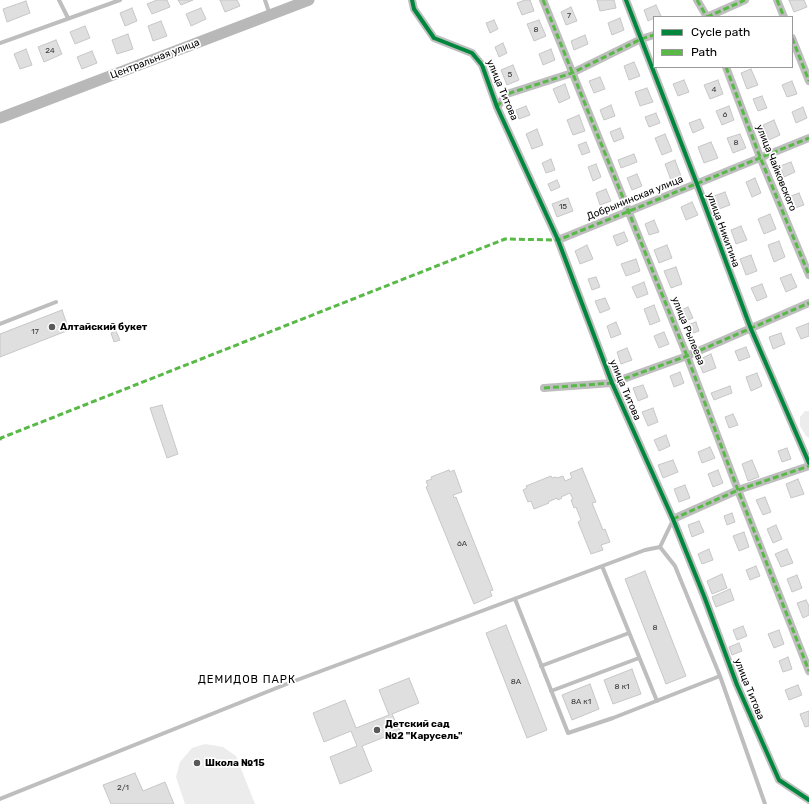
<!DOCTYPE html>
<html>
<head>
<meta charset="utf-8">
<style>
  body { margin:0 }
  #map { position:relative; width:809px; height:804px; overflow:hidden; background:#fff; font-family:Rubik,sans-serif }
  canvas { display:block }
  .legend { position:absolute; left:653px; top:16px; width:140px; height:52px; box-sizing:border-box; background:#fff; border:1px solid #999; margin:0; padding:5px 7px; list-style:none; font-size:12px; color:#000 }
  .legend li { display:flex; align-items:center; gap:8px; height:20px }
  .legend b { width:20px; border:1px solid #999 }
</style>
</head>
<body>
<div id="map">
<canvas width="809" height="804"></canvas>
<ul class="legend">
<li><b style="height:5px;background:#00873e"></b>Cycle path</li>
<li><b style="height:5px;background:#58b947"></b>Path</li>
</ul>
</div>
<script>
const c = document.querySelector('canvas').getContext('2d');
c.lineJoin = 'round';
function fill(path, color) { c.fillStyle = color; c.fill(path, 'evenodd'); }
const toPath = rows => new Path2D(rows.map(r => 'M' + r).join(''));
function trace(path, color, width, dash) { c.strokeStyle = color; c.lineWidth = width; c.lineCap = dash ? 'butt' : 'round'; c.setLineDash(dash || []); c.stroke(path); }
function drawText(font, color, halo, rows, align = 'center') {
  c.font = font + ' Rubik,sans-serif'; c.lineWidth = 3.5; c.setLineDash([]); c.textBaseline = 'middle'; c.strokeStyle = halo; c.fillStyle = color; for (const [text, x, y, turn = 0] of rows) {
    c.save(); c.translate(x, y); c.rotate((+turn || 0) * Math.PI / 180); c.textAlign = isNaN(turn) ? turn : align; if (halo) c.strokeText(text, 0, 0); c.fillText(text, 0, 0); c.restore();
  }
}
fill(toPath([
  [805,411,809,411,809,438,806,436,800,426,800,417],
  [205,744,223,747,236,756,255,804,185,804,176,777,180,762,192,748]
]), '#ececec');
const building = toPath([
  [157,0,167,0,170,7,152,14,147,4,157,0],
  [178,0,193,0,181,5,178,0],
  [220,0,237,0,240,6,225,12,220,0],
  [525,0,530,0,534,11,522,15,517,3,525,0],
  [597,0,614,0,616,8,600,11,597,0],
  [789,0,804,0,807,7,794,12,789,0],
  [26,1,30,13,7,22,3,9,26,1],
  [656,5,661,16,654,17,654,18,648,21,644,10,656,5],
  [571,7,577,21,566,25,561,12,571,7],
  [132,8,137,21,125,26,120,13,132,8],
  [201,8,206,19,191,26,186,14,201,8],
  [620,18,624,30,612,35,608,23,620,18],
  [494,20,498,29,490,33,486,23,494,20],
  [539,20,546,36,534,41,527,24,539,20],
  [161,21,167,36,153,41,148,26,161,21],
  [85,26,90,38,75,44,70,32,85,26],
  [128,34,133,49,117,54,112,40,128,34],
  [585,35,588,44,574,50,571,41,585,35],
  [56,40,62,54,44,62,38,47,56,40],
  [503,43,507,53,499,57,495,47,503,43],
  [26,49,32,65,20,69,14,54,26,49],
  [551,49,555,60,543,65,539,54,551,49],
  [92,51,97,63,82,69,77,57,92,51],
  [634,62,640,76,629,80,624,66,634,62],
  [513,65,519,80,507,85,501,70,513,65],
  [751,69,758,85,747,89,741,73,751,69],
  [600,77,605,89,594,93,589,81,600,77],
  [684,80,689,92,678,96,673,84,684,80],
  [718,80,723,94,710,99,704,85,718,80],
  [792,81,797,94,787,97,782,85,792,81],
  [565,84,570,98,559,103,553,89,565,84],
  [647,88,653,102,640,106,635,92,647,88],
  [762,96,767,108,758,111,753,99,762,96],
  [611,105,615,116,604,120,600,110,611,105],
  [526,106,530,115,519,119,516,110,526,106],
  [729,106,734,120,722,125,716,111,729,106],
  [803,107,807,118,796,123,792,112,803,107],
  [656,113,660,123,649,127,645,117,656,113],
  [579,115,585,131,573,135,567,120,579,115],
  [700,119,704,128,693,133,689,123,700,119],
  [774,120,780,135,769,140,763,125,774,120],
  [620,128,624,138,614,142,610,132,620,128],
  [537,129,543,145,532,149,526,134,537,129],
  [665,134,672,151,662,155,655,138,665,134],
  [740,134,746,148,733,153,727,138,740,134],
  [586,142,590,152,582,155,578,145,586,142],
  [711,142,718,158,704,163,698,147,711,142],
  [634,154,637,162,621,168,618,160,634,154],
  [551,159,555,170,546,173,542,163,551,159],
  [675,160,681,176,671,180,665,164,675,160],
  [791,162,795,172,784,177,780,166,791,162],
  [596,164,601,177,593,181,588,167,596,164],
  [637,174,642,186,632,190,627,178,637,174],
  [755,178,761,193,752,197,746,182,755,178],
  [557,180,560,187,551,191,548,184,557,180],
  [606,189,611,201,600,205,596,193,606,189],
  [725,192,730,205,719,209,714,196,725,192],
  [799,193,804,205,795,208,791,196,799,193],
  [568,198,573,211,557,217,552,204,568,198],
  [692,202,698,215,686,220,681,207,692,202],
  [770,214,776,229,764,234,758,219,770,214],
  [654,220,659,232,649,235,645,224,654,220],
  [741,226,747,240,736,244,731,230,741,226],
  [624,232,628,241,617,246,613,236,624,232],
  [779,241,785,257,774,262,768,245,779,241],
  [587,245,593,259,580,264,575,251,587,245],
  [667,245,672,258,659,263,654,250,667,245],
  [751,255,757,271,746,275,740,259,751,255],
  [636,259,640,271,626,276,621,264,636,259],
  [676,267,682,284,671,288,664,271,676,267],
  [791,274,797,287,786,292,780,278,791,274],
  [596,277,600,287,592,290,588,279,596,277],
  [644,282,648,294,637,298,632,287,644,282],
  [762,284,767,297,757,301,751,288,762,284],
  [605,298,610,309,600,313,595,301,605,298],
  [654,305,660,321,650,325,644,309,654,305],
  [688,307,693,318,683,322,679,311,688,307],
  [62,310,69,330,0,357,0,334,62,310],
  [616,322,621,334,611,338,607,326,616,322],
  [696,322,699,331,690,334,687,325,696,322],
  [809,323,809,336,801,339,796,328,809,323],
  [116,331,120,340,114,342,111,333,116,331],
  [664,332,669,344,659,348,654,336,664,332],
  [781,333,785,344,773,349,769,337,781,333],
  [746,347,750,357,739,361,735,351,746,347],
  [627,348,632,360,621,364,617,352,627,348],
  [711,354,716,368,703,373,698,360,711,354],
  [680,372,684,383,674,387,670,376,680,372],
  [757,373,762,386,751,391,746,377,757,373],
  [643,385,648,397,638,401,633,388,643,385],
  [730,386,732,393,714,400,711,393,730,386],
  [162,405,178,454,167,458,150,408,162,405],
  [653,408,658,422,648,426,642,412,653,408],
  [733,414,738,425,729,428,725,417,733,414],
  [666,435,670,446,659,451,654,440,666,435],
  [710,447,715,458,702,463,698,452,710,447],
  [787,448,791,459,782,462,778,451,787,448],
  [673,460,678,472,663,478,658,465,673,460],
  [752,460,759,477,748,481,742,464,752,460],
  [582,468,596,502,592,503,603,530,605,529,610,542,601,545,603,550,591,554,578,522,581,520,576,507,574,508,571,500,573,499,570,493,561,497,562,498,558,500,557,498,548,502,549,503,534,509,531,501,528,502,523,490,527,488,526,486,551,476,552,478,556,477,557,478,563,476,565,481,572,478,570,473,582,468],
  [449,470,450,472,454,470,462,492,453,495,454,498,456,497,493,590,490,591,492,596,474,604,426,487,428,486,426,481,432,479,431,477,449,470],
  [718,470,723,483,713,487,708,474,718,470],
  [798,479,804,494,791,498,786,484,798,479],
  [685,485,690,498,679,502,674,489,685,485],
  [765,497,771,512,763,515,756,500,765,497],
  [732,513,735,522,727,525,724,516,732,513],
  [699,521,704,532,692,537,688,525,699,521],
  [776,525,782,539,773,543,767,529,776,525],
  [744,532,749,547,739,551,733,536,744,532],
  [709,549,713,560,702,564,698,554,709,549],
  [787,549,793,563,781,567,775,554,787,549],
  [756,566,760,576,750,580,746,570,756,566],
  [645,571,686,676,666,684,625,579,645,571],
  [722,574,727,588,712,594,707,581,722,574],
  [797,575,802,588,792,592,787,579,797,575],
  [730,589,734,600,716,607,712,597,730,589],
  [806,600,809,606,809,615,803,618,797,603,806,600],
  [506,625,547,730,527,738,486,633,506,625],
  [743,626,747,636,737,640,733,630,743,626],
  [779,630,784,644,774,648,768,634,779,630],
  [739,643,742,651,732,655,729,647,739,643],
  [788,657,792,669,783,672,779,661,788,657],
  [632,669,641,694,613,704,604,680,632,669],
  [409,678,419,703,392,714,400,731,362,746,372,771,340,784,330,757,357,746,351,731,324,742,313,713,345,700,356,728,389,715,379,690,409,678],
  [590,684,599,709,572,720,562,695,590,684],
  [798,685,802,695,789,700,785,690,798,685],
  [809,711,809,726,805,727,800,714,809,711],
  [135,773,143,791,165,782,174,804,111,804,103,785,135,773]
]);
fill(building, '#dfdfdf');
trace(building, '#c7c7c7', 1);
trace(toPath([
  [59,0,68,18],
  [265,0,270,15],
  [0,43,120,0],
  [0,324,56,302],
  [660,547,675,566,720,676,765,804],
  [660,547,673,520],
  [602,566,657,701],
  [515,599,568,733,613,718,720,676],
  [541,666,629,633],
  [551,691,639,658],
  [0,799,289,683,645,550,660,547]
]), '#bebebe', 4);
trace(toPath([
  [412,0,414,9,434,38,472,53,482,65,497,107,558,240,612,383,673,519,704,596,737,685,779,780,809,800],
  [543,0,687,356,738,490,809,671],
  [626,0,697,184,751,329,809,463],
  [697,0,707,17],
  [777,0,784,17],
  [707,17,745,0],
  [792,38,809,81],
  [726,67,760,157,809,275],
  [497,107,507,94,572,73,641,39,654,35],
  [558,240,809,138],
  [544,388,612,383,687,356,809,303],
  [673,519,738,490,809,466]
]), '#bebebe', 8);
trace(toPath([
  [0,118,309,0]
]), '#b8b8b8', 11);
trace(toPath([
  [543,0,687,356,738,490,809,671],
  [697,0,707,17],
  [777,0,784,17],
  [707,17,745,0],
  [792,38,809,81],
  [726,67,760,157,809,275],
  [497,107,507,94,572,73,641,39,654,35],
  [544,388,612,383,687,356,809,303],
  [0,440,1,438,505,239,558,240,809,138],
  [673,519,738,490,809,466]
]), '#58b947', 3, [6, 3]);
trace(toPath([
  [412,0,414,9,434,38,472,53,482,65,497,107,558,240,612,383,673,519,704,596,737,685,779,780,809,800],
  [626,0,697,184,751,329,809,463]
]), '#00873e', 4);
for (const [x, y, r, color] of [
  [52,327,4,"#595959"],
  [377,730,4,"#595959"],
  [197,763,4,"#595959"]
]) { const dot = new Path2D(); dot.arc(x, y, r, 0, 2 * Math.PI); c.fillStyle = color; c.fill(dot); trace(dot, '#fff', 1.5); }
drawText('8px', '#383838', null, [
  ["7",569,16],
  ["8",536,30],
  ["24",50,51],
  ["5",510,75],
  ["4",714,90],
  ["6",725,115],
  ["8",736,143],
  ["15",563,207],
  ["17",35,332],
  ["6А",462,544],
  ["8",655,628],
  ["8А",516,682],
  ["8 к1",622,687],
  ["8А к1",581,702],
  ["2/1",123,788]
]);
drawText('10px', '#000', '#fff', [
  ["Центральная улица",155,59,-21],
  ["улица Титова",502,90,67],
  ["улица Чайковского",776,168,68],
  ["Добрынинская улица",635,198,-22],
  ["улица Никитина",723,230,70],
  ["улица Рылеева",688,331,68],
  ["улица Титова",625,390,67],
  ["улица Титова",749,689,68]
]);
drawText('bold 10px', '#000', '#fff', [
  ["Алтайский букет",60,327],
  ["Детский сад",385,724],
  ["№2 \"Карусель\"",385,736],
  ["Школа №15",205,763]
], 'left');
c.letterSpacing = '1px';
drawText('11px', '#000', '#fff', [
  ["ДЕМИДОВ ПАРК",247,680]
]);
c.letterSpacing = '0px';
</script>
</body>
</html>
